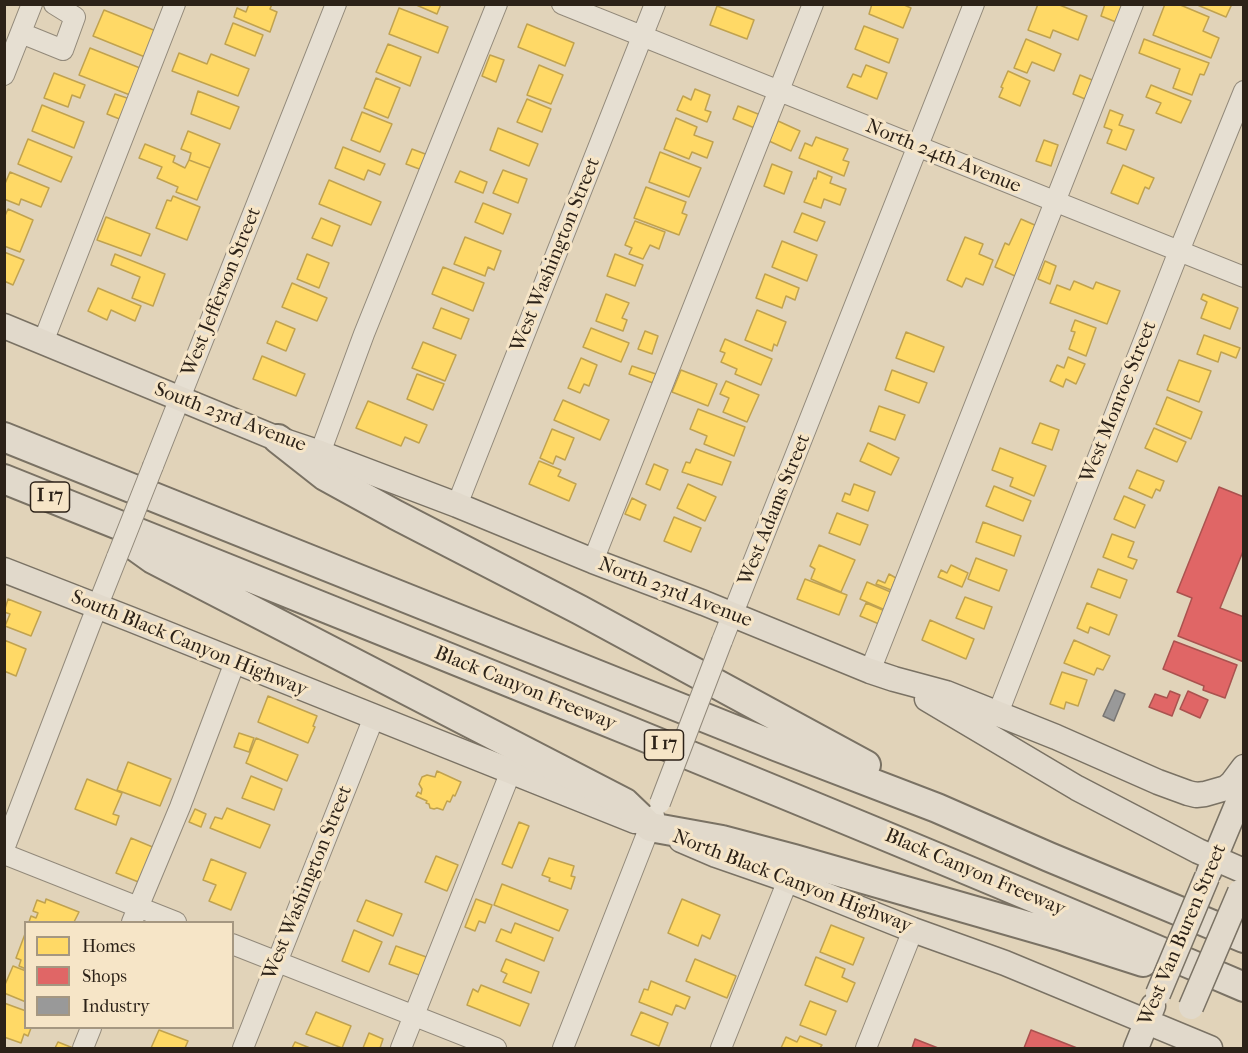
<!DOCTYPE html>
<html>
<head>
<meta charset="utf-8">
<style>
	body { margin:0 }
	#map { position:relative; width:1248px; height:1053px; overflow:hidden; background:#e1d3b9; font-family:"IM FELL French Canon",serif }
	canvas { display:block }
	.frame { position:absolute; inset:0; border:6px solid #2c2218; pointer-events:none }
	.legend { position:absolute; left:24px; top:921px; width:210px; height:108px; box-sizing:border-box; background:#f6e5c7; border:2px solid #a59781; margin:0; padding:8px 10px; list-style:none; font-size:18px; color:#2c2218 }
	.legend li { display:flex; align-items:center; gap:12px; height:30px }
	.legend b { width:30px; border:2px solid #a59781 }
</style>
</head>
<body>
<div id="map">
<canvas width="1248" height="1053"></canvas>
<div class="frame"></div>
<ul class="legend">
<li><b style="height:16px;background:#ffd966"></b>Homes</li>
<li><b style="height:16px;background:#e06666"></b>Shops</li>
<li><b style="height:16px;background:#999"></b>Industry</li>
</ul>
</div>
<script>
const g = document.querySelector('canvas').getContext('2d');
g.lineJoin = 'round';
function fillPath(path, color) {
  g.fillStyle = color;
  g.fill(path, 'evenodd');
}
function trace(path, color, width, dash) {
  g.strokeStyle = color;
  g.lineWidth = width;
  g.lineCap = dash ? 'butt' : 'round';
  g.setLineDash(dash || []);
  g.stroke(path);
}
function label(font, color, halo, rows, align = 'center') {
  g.font = font + ' "IM FELL French Canon",serif';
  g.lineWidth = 6;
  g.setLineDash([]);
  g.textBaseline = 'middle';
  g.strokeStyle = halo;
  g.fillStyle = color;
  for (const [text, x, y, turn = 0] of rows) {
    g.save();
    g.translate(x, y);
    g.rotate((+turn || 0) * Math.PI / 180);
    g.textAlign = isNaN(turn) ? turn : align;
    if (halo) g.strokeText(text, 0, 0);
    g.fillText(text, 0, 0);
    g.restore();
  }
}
const homes = new Path2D(`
	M 249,4 L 272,4 L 270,9 L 277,12 L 270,32 L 234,17 L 237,8 L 246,12 Z
	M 414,4 L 441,4 L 437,14 Z
	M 872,4 L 902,4 L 911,8 L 903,28 L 869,14 Z
	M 1038,4 L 1057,4 L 1087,16 L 1078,40 L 1053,30 L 1050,38 L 1028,30 Z
	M 1105,4 L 1128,4 L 1121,24 L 1101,16 Z
	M 1165,4 L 1178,4 L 1209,17 L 1203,31 L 1219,38 L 1211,58 L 1153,35 Z
	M 1195,4 L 1232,4 L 1226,17 Z
	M 717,6 L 754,20 L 747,39 L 710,25 Z
	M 399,8 L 448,27 L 438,53 L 389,34 Z
	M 104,10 L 156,31 L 145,57 L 93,36 Z
	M 233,23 L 263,35 L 255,56 L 225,44 Z
	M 527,24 L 574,43 L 565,66 L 518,47 Z
	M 864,26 L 898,39 L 889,63 L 855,49 Z
	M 1026,39 L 1061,54 L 1054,71 L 1032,62 L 1027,73 L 1014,68 Z
	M 1144,39 L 1209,63 L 1204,75 L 1200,74 L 1192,95 L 1173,88 L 1180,69 L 1139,53 Z
	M 388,44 L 421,57 L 410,86 L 376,72 Z
	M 90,48 L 140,68 L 130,95 L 79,75 Z
	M 179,53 L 207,64 L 211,54 L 249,69 L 238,96 L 172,71 Z
	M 490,55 L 504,60 L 496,82 L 482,76 Z
	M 539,65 L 563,75 L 551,104 L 527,95 Z
	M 866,65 L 887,73 L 877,99 L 847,87 L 853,74 L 861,77 Z
	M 1008,71 L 1030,81 L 1020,106 L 999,97 L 1003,88 L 1001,87 Z
	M 54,73 L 85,85 L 80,98 L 72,95 L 68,107 L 44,98 Z
	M 1080,75 L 1097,82 L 1090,101 L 1073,94 Z
	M 376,78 L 400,88 L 388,118 L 364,108 Z
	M 1151,85 L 1191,101 L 1181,123 L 1156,113 L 1161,103 L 1146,97 Z
	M 695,89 L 710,95 L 705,110 L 711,112 L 707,122 L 677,110 L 683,96 L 691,100 Z
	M 198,91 L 239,107 L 230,129 L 191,114 Z
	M 115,94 L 130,99 L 122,120 L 107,114 Z
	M 527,99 L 551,109 L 542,132 L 517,122 Z
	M 42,105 L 84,122 L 74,148 L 32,131 Z
	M 738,106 L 763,116 L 757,129 L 733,119 Z
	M 1110,110 L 1123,115 L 1119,125 L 1134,130 L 1126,150 L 1107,143 L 1112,130 L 1104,127 Z
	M 362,112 L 392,124 L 380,152 L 351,140 Z
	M 676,118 L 697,127 L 694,135 L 713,142 L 707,158 L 692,152 L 689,159 L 664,149 Z
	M 778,121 L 800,131 L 791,151 L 769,141 Z
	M 498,128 L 538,144 L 529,166 L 490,150 Z
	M 188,131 L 220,144 L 210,168 L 189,160 L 191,153 L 181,149 Z
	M 816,137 L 848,149 L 843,160 L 849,162 L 844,176 L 799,158 L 805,143 L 812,146 Z
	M 28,139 L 72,157 L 61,182 L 18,164 Z
	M 1044,140 L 1058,145 L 1051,166 L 1036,161 Z
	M 145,144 L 175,156 L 173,162 L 185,168 L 189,160 L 210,168 L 197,200 L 176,192 L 178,187 L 157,178 L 162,167 L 139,158 Z
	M 343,147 L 385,164 L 380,175 L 368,170 L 364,180 L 335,168 Z
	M 412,149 L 428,155 L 422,170 L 406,164 Z
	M 660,152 L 701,168 L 689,197 L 649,182 Z
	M 772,164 L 792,172 L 784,194 L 764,186 Z
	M 1123,165 L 1154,178 L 1149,189 L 1145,187 L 1138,204 L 1111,193 Z
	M 503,170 L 527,179 L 518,203 L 493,193 Z
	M 460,171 L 487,182 L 483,193 L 455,182 Z
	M 818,171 L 832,177 L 830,183 L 846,189 L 840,205 L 824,199 L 821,208 L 804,202 L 814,178 L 816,179 Z
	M 10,172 L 49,188 L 41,207 L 21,199 L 19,205 L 4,199 L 4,186 Z
	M 329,180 L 381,202 L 371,225 L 319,204 Z
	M 646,187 L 686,202 L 682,213 L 687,215 L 679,235 L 634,218 Z
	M 173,196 L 200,207 L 187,240 L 156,228 L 167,200 L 171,201 Z
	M 483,203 L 511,214 L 503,234 L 475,222 Z
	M 8,209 L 33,220 L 20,252 L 4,246 L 4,218 Z
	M 802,213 L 825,222 L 817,241 L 794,232 Z
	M 106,217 L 150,234 L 141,256 L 97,240 Z
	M 321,218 L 340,226 L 332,246 L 312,238 Z
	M 1021,219 L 1037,226 L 1015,276 L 995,267 L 1005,243 L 1009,245 Z
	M 635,221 L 665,232 L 659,249 L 650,245 L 643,259 L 629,254 L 632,248 L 625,245 Z
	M 465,237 L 501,251 L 494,270 L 488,267 L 485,276 L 454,264 Z
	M 965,237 L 983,244 L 979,254 L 993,260 L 983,285 L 966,278 L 962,287 L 947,280 Z
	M 782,241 L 817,255 L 807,281 L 772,267 Z
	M 4,252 L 24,260 L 13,285 L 4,281 Z
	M 115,254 L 165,274 L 153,306 L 132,298 L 140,277 L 111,265 Z
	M 307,254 L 329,263 L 319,288 L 297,279 Z
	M 615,254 L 643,265 L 635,286 L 607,276 Z
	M 1045,261 L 1056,266 L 1050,284 L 1038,279 Z
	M 443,267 L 484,283 L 473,311 L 432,294 Z
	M 765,274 L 799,288 L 795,300 L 786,296 L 782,308 L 756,298 Z
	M 1074,281 L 1093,289 L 1096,282 L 1120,291 L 1107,324 L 1050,303 L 1057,285 L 1070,290 Z
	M 292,283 L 327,298 L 317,321 L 282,307 Z
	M 98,288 L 141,306 L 135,321 L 111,310 L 107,320 L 88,311 Z
	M 606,294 L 629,303 L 622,318 L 627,320 L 623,331 L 596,321 Z
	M 1203,294 L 1238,308 L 1230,329 L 1201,318 L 1207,302 L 1201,299 Z
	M 441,308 L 469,319 L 461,339 L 433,328 Z
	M 757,310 L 786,322 L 777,346 L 774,344 L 772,351 L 745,340 Z
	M 1075,320 L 1096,328 L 1086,356 L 1069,349 L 1075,332 L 1071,331 Z
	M 276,321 L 295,329 L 286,351 L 267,343 Z
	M 591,328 L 629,343 L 621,362 L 583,347 Z
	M 645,331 L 658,336 L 652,354 L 638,349 Z
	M 906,332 L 944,347 L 934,372 L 896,358 Z
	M 1204,335 L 1240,348 L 1236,358 L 1221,352 L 1218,362 L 1197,354 Z
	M 725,339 L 772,359 L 761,385 L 735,374 L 737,369 L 721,362 L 725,353 L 720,351 Z
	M 423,342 L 456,355 L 445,381 L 412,368 Z
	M 262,356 L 305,374 L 296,396 L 253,379 Z
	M 1068,357 L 1085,364 L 1076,384 L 1066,379 L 1063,387 L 1050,381 L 1057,365 L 1064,368 Z
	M 581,358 L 597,365 L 589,386 L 584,384 L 580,393 L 568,388 Z
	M 1179,360 L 1211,371 L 1199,402 L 1167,390 Z
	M 632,366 L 656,374 L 653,383 L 629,374 Z
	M 681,370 L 717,384 L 708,406 L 672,392 Z
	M 892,370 L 927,383 L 919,403 L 885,390 Z
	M 417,374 L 444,384 L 433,410 L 407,399 Z
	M 726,381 L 759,395 L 747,422 L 723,412 L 729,398 L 720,394 Z
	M 1167,397 L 1202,412 L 1191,439 L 1156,424 Z
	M 563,400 L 609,420 L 600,440 L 554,420 Z
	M 368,401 L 427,425 L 419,443 L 405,437 L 401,446 L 356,428 Z
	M 879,406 L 905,415 L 895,440 L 870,431 Z
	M 698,409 L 745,427 L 734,456 L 704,444 L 707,436 L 690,429 Z
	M 1040,423 L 1059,430 L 1052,450 L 1032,443 Z
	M 1154,428 L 1186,442 L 1177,462 L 1145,448 Z
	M 552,429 L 574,438 L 565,460 L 556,456 L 553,464 L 540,458 Z
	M 868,443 L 899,458 L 891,475 L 860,461 Z
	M 1000,448 L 1046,466 L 1034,496 L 1010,486 L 1013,478 L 992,470 Z
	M 696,449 L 731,462 L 722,485 L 682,472 L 686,462 L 690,463 Z
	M 539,461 L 561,470 L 558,476 L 576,484 L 569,501 L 529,484 Z
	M 654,464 L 668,470 L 660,490 L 646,484 Z
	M 1137,470 L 1164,481 L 1160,491 L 1156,489 L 1152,498 L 1129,488 Z
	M 688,484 L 716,497 L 705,521 L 677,508 Z
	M 854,484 L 875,492 L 868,511 L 842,501 L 845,493 L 850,495 Z
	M 994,486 L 1031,501 L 1023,521 L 986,506 Z
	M 1124,496 L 1145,505 L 1135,528 L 1114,519 Z
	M 632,498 L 646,505 L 640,520 L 625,514 Z
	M 837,513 L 868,525 L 860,545 L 829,533 Z
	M 674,517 L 701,528 L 691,552 L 664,541 Z
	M 983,522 L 1021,536 L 1014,556 L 976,542 Z
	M 1112,534 L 1134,542 L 1128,557 L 1137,560 L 1133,569 L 1103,557 Z
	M 819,545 L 855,560 L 841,592 L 811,579 L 815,569 L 810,566 Z
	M 976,558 L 1007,570 L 999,591 L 968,579 Z
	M 951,565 L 968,573 L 962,587 L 938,577 L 941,570 L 947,573 Z
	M 1098,569 L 1127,580 L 1120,598 L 1091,587 Z
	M 889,574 L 896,578 L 891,590 L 876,584 L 878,580 L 885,583 Z
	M 805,579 L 847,595 L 839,615 L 797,599 Z
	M 867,582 L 893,593 L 885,610 L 860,599 Z
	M 965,597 L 992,607 L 984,629 L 956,618 Z
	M 8,599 L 41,612 L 31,636 L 5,626 L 10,614 L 4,612 Z
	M 866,603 L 885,611 L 879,624 L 860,616 Z
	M 1087,603 L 1117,615 L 1109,635 L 1090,627 L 1088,633 L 1077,628 Z
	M 930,620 L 974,639 L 966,659 L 922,640 Z
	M 4,640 L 26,649 L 16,676 L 4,671 Z
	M 1074,640 L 1110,656 L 1103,670 L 1097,668 L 1094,675 L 1064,663 Z
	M 1062,672 L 1087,680 L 1078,706 L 1066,702 L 1064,709 L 1050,704 Z
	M 268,696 L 317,716 L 313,726 L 315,727 L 308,743 L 258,722 Z
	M 239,733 L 254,738 L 249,752 L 234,747 Z
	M 256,738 L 298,755 L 287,781 L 246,763 Z
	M 128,762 L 171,779 L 160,806 L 117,790 Z
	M 437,771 L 461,782 L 455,796 L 453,795 L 450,802 L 447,801 L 443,810 L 437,808 L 434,809 L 430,808 L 429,804 L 426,803 L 427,801 L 416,796 L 418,792 L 421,794 L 422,789 L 419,784 L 422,777 L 427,775 L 435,777 Z
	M 251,776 L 282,789 L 274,810 L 242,798 Z
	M 87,779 L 122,793 L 113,814 L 119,816 L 116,825 L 75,809 Z
	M 227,808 L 270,825 L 260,848 L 210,828 L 215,817 L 222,819 Z
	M 195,809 L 206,814 L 201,827 L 189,822 Z
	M 519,822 L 529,826 L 512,868 L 502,864 Z
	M 131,838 L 155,848 L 141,883 L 116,873 Z
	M 436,856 L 458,865 L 447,891 L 425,882 Z
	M 549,858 L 574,866 L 571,876 L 575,877 L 571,889 L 549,881 L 550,878 L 542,875 Z
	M 211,859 L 246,873 L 231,910 L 209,901 L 216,885 L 203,880 Z
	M 502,884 L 568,910 L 559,931 L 494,905 Z
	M 46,899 L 79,912 L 74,922 L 29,922 L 31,916 L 36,918 L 38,913 L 33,911 L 37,900 L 45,903 Z
	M 476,899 L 492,905 L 485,923 L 479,921 L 475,931 L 465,927 Z
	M 682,899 L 720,915 L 710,939 L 702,935 L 698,946 L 668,933 Z
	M 366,900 L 402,914 L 393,936 L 357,921 Z
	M 515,923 L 553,938 L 544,961 L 496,941 L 501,929 L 511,933 Z
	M 831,925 L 864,938 L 853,965 L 820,952 Z
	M 354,930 L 382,942 L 369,972 L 342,961 Z
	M 25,934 L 26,935 L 26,969 L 19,966 L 21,960 L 16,958 Z
	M 396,946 L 429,958 L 422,976 L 389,964 Z
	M 816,957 L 845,969 L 842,977 L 855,983 L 847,1002 L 805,985 Z
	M 506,959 L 539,972 L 531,993 L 503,982 L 507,974 L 501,971 Z
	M 695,959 L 736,976 L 727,998 L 686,981 Z
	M 13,966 L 26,971 L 26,1002 L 4,993 L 4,987 Z
	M 651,981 L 690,997 L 685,1009 L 676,1005 L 672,1015 L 639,1002 L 644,989 L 648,990 Z
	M 481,985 L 529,1004 L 520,1026 L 467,1005 L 473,989 L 478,992 Z
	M 810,1001 L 836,1011 L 826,1035 L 800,1025 Z
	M 4,1003 L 26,1011 L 26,1028 L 31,1028 L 28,1036 L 24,1034 L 21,1043 L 4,1037 Z
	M 316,1012 L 351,1026 L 342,1048 L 306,1034 Z
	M 641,1012 L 668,1023 L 659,1046 L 631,1035 Z
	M 159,1030 L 188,1041 L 185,1048 L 151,1048 Z
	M 369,1033 L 383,1039 L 380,1048 L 363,1048 Z
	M 800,1036 L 822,1045 L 820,1048 L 781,1048 L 786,1037 L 797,1042 Z
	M 58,1042 L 73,1048 L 55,1048 Z
	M 295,1042 L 310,1048 L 292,1048 Z`);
fillPath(homes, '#ffd966');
trace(homes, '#c0a24f', 1.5);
const shops = new Path2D(`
	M 1219,487 L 1244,497 L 1244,549 L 1220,608 L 1244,617 L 1244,662 L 1178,636 L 1192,598 L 1177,592 Z
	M 1174,641 L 1237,665 L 1225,698 L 1203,690 L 1204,686 L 1163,669 Z
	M 1170,691 L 1180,695 L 1172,716 L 1149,707 L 1155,694 L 1167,698 Z
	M 1188,691 L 1208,700 L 1200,718 L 1180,709 Z
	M 1031,1030 L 1077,1048 L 1024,1048 Z
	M 915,1039 L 938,1048 L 912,1048 Z`);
fillPath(shops, '#e06666');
trace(shops, '#aa524f', 1.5);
const industry = new Path2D(`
	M 1115,690 L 1125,694 L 1114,721 L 1103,716 Z`);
fillPath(industry, '#999');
trace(industry, '#787572', 1.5);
const minor = new Path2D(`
	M 562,4 L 1244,277
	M 21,33 L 63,50 L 75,17 L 54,4
	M 4,75 L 32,4
	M 43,342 L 175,4
	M 320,453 L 364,334 L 497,4
	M 153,466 L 336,4
	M 457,505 L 655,4
	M 593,561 L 813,4
	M 722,641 L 974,4
	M 870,671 L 1133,4
	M 998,713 L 1179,251 L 1244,91
	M 4,849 L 90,625 L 117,557
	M 4,854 L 176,922
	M 132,922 L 180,807 L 235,662
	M 232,944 L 496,1048
	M 83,1048 L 91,1028
	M 243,1048 L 374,717
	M 401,1048 L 511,771
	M 563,1048 L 654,816
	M 721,1048 L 788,880
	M 866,1048 L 913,930`);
const major = new Path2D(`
	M 4,326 L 278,439 L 320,453 L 457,505 L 593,561 L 704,603 L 870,671 L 894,679 L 946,693 L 1056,737 L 1158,782 L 1188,793 L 1196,795 L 1205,794 L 1226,788 L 1232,783 L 1244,767
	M 4,570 L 130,619 L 635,821
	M 927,699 L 1077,788 L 1198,851 L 1244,871
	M 681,840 L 716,855 L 788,880 L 913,930 L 1005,963 L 1210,1048
	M 1209,872 L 1244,788
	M 1136,1048 L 1153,1006`);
const highway = new Path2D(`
	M 4,437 L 778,747 L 937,808 L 1049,857 L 1244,938
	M 278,439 L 325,476 L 396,515 L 580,610 L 866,765
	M 4,479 C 419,645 833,811 1244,987
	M 132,544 L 153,559 L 625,803 L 650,827 L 722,840 L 794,859 L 1059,935 L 1143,962`);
trace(minor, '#92897a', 22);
trace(major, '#7a7264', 27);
trace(highway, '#7a7264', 32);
trace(minor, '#e6dfd2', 20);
trace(major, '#e1d9cb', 24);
trace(highway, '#e1d9cb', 28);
const minorBridge = new Path2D(`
	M 117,557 L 153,466
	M 660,803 L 722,641`);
const majorBridge = new Path2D(`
	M 1158,994 L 1207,877
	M 1191,1007 L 1240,892`);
trace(minorBridge, '#92897a', 22, []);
trace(majorBridge, '#7a7264', 27, []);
trace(minorBridge, '#e6dfd2', 20);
trace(majorBridge, '#e1d9cb', 24);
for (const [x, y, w] of [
	[50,497,39],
	[664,745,39]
]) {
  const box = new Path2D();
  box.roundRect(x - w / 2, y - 15, w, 30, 4.5);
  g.fillStyle = '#f6e5c7';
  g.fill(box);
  trace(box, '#2c2218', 1.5);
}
label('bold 18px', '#2c2218', null, [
	["I 17",50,497],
	["I 17",664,745]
]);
label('20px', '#2c2218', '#f6e5c7', [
	["North 24th Avenue",943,157,22],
	["West Washington Street",556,255,-68],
	["West Jefferson Street",222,292,-68],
	["West Monroe Street",1119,402,-68],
	["South 23rd Avenue",230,418,21],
	["West Adams Street",775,510,-68],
	["North 23rd Avenue",675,593,21],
	["South Black Canyon Highway",189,644,22],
	["Black Canyon Freeway",525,689,22],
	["Black Canyon Freeway",975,873,23],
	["North Black Canyon Highway",792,882,21],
	["West Washington Street",308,883,-68],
	["West Van Buren Street",1183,935,-67]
]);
</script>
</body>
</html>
